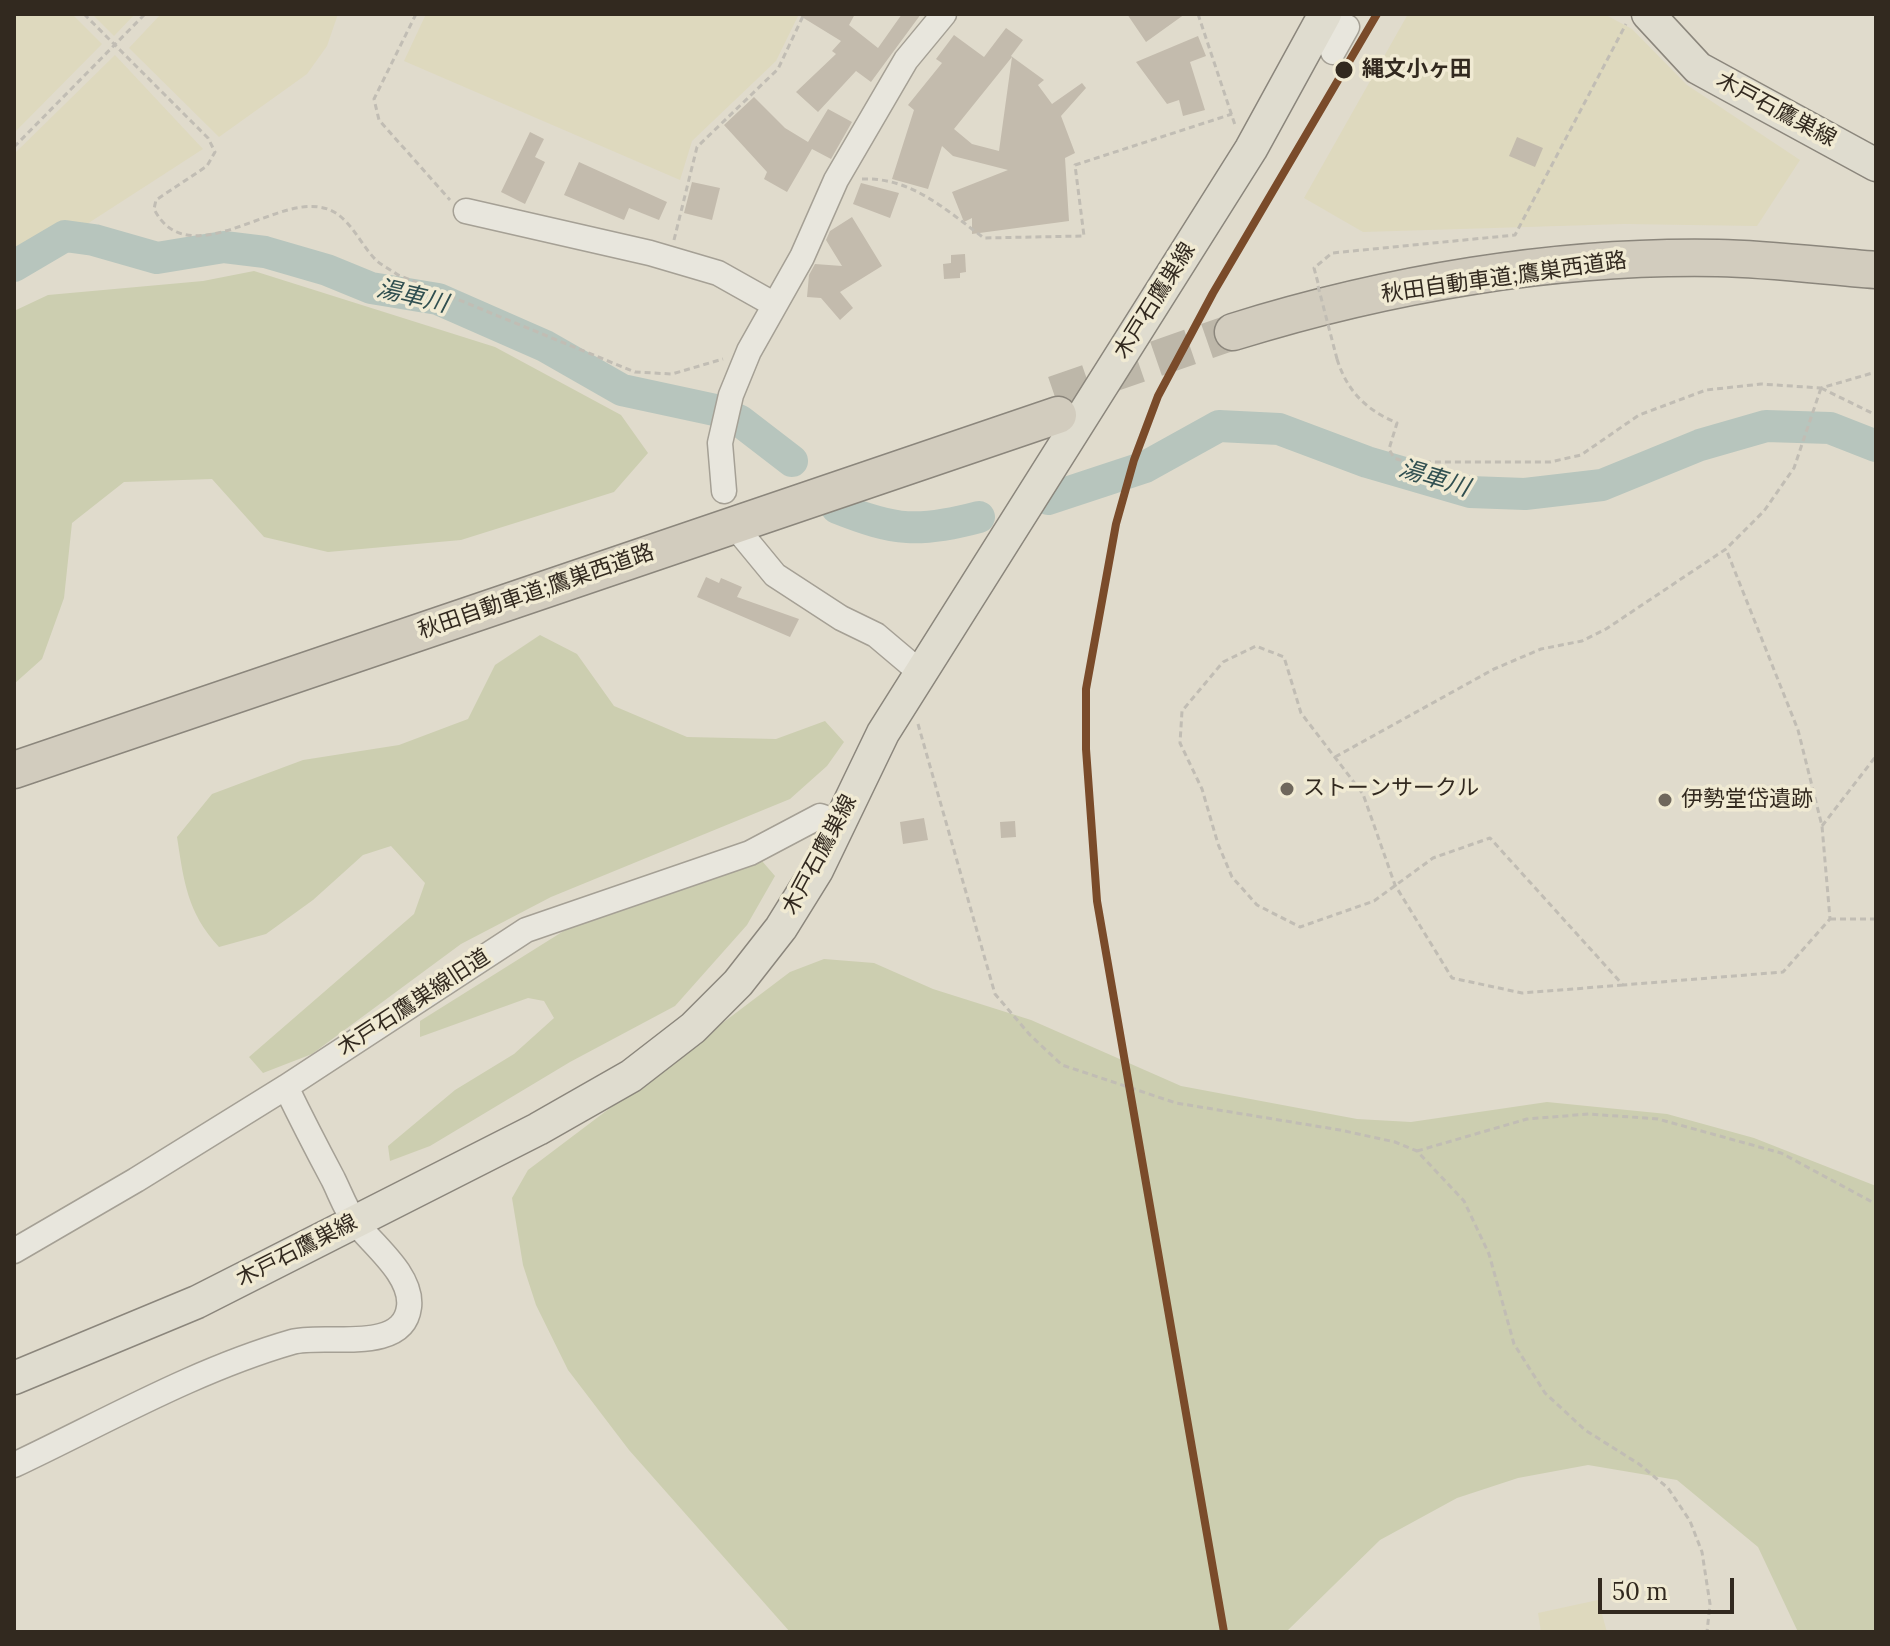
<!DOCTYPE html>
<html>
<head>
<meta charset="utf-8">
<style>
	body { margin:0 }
	#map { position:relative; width:1890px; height:1646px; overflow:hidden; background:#e0dbcc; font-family:Lora,serif }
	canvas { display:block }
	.frame { position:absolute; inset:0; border:16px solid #32291f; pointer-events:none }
	.scale { position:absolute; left:1598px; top:1578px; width:136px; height:36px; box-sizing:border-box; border:4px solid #32291f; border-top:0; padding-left:10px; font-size:24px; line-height:28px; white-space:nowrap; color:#32291f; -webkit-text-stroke:6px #f0ead3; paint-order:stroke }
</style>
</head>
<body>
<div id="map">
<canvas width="1890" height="1646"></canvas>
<div class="frame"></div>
<div class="scale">50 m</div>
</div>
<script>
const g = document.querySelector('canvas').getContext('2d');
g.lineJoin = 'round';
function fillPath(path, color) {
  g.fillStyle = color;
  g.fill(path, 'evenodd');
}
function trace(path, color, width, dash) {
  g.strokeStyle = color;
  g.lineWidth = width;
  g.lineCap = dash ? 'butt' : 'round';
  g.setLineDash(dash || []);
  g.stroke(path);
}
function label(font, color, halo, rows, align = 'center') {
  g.font = font + ' Lora,"Noto Sans JP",serif';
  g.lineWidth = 7;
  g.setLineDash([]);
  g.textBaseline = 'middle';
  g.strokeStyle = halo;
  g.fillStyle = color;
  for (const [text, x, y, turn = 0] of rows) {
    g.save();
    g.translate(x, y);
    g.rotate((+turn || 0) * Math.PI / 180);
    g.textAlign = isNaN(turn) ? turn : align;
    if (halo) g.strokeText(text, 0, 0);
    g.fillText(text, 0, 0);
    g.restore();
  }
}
fillPath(new Path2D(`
	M 14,14 L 72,14 L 102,44 L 14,133 Z
	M 92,14 L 135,14 L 114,36 Z
	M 161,14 L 338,14 L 327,46 L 307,74 L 219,137 L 129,48 Z
	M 426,14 L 799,14 L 776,61 L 692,141 L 680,180 L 404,61 Z
	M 1408,14 L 1604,14 L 1632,29 L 1687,85 L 1800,160 L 1757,226 L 1624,224 L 1363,232 L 1304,198 Z
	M 115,55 L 203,149 L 87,224 L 58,233 L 14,257 L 14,154 Z
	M 1598,1600 L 1607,1632 L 1541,1632 L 1538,1613 Z`), '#ded9be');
fillPath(new Path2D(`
	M 254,271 L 495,347 L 621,415 L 648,453 L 614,492 L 461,540 L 328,552 L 264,537 L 212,479 L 124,482 L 72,523 L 64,598 L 42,659 L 14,684 L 14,311 L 48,295 L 203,281 Z
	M 540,635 L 577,654 L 614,706 L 687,737 L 776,739 L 825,721 L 844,742 L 827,766 L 790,799 L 551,897 L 461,944 L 312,1054 L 263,1073 L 249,1057 L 414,914 L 425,883 L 391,846 L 363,855 L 313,900 L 266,934 L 219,947 C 187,912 184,882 177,837 L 212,794 L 303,760 L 399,745 L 468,719 L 495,665 Z
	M 762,861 L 775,876 L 747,925 L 675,1006 L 570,1062 L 430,1146 L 390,1161 L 388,1146 L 455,1090 L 514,1054 L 554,1018 L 544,1001 L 528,998 L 420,1037 L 420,1021 L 570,927 Z
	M 824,959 L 874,963 L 933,989 L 1031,1020 L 1181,1086 L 1357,1119 L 1411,1122 L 1547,1102 L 1667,1114 L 1754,1138 L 1876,1186 L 1876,1632 L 1798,1632 L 1758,1547 L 1677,1480 L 1588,1465 L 1518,1478 L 1457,1498 L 1380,1540 L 1286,1632 L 790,1632 L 629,1450 L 568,1370 L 536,1305 L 523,1265 L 512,1198 L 528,1170 L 790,972 Z`), '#ccceb0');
trace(new Path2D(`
	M 14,266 L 65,236 L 94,240 L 157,258 L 224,247 L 265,252 L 327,270 L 371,288 L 438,299 L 545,346 L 622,390 L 715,410 L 740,421 L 792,461
	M 1048,499 L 1145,467 L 1219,426 L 1279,429 L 1367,462 L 1470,492 L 1525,494 L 1602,485 L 1700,445 L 1766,426 L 1830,428 L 1876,446
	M 837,508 C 895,531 919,533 979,517`), '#b7c5bd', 32);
fillPath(new Path2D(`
	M 797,14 L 855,14 L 849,25 L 878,48 L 902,14 L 921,14 L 871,82 L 856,71 L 818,112 L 796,92 L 836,54 L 832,51 L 841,41 Z
	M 1127,14 L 1185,14 L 1146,42 Z
	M 1006,28 L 1023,40 L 1011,56 L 1044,80 L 1038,85 L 1052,104 L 1082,83 L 1086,88 L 1061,116 L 1075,153 L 1065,158 L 1069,221 L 972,234 L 972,218 L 964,222 L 952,192 L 1008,170 L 953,156 L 942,146 L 928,189 L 892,179 L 914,110 L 908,105 L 942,63 L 936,59 L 954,35 L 984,57 ZM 1012,57 L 999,151 L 972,144 L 954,129 Z
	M 1198,36 L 1206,56 L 1190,62 L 1205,110 L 1183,116 L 1179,100 L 1167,104 L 1136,62 Z
	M 754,97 L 785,128 L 808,142 L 828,109 L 852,122 L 831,159 L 812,149 L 787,192 L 764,179 L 767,172 L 724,125 Z
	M 530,132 L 544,139 L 535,157 L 545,162 L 525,204 L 501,192 Z
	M 1517,137 L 1543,148 L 1535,167 L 1509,156 Z
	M 579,162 L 667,202 L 659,220 L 629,208 L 624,220 L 564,195 Z
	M 692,182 L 720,188 L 712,220 L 684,213 Z
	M 861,183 L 899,193 L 890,218 L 853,204 Z
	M 852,217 L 882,266 L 840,292 L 853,308 L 840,320 L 821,298 L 807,297 L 809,275 L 815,264 L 842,266 L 826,240 L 830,231 Z
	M 965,254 L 966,272 L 960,273 L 960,278 L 944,279 L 943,264 L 951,263 L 951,255 Z
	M 706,577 L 719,583 L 721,578 L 742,587 L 737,597 L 799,619 L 790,637 L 697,597 Z
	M 924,818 L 928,840 L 903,844 L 900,822 Z
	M 1015,821 L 1016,837 L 1001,838 L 1000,822 Z`), '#c3bbad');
trace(new Path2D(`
	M 1054,394 L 1233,332`), '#bdb7a9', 36, [36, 18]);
const minor = new Path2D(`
	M 1333,52 L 1347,27 L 1336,21
	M 466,211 L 650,253 L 718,273 L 775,305
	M 724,491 L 720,443 L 731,395 L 749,351 L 802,257 L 836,180 L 906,60 L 944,14
	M 742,535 L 775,575 L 841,618 L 876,635 L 921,673
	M 14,1251 L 136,1180 L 286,1087 L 526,930 L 750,853 L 820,816 L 840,823
	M 14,1465 C 105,1422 195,1370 292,1342 C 323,1333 403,1355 409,1307 C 413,1275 372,1244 355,1222 C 346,1210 340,1193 333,1179 C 317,1149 301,1118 286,1087`);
const major = new Path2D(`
	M 1648,14 L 1698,68 L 1876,165
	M 14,1378 L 197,1302 L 538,1129 L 631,1076 L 693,1028 L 738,983 L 781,928 L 817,870 L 883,733 L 1251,149 L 1325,14`);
const highway = new Path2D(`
	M 1233,332 C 1387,284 1556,255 1718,258 C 1771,259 1823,266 1876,270
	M 14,770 L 1058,415`);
trace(minor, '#a5a095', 27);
trace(major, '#8b867c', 35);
trace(highway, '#8b867c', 39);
trace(new Path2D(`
	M 84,14 L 208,138 L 215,152 L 207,166 L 156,200 L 154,209 C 187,274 271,199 319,207 C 349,211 358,243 377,261 C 383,266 391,270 398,275 L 635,372 L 672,374 L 723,359
	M 416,14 L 374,99 L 379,120 L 450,200
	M 1198,14 L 1235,125
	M 14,147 L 145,14
	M 862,179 C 912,177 947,211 984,238 L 1084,236 L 1075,165 L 1232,114
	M 674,240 L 697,147 L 778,69 L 804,14
	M 1318,283 L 1314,268 L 1332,253 L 1515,235 L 1626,24
	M 1337,359 C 1347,391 1366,410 1397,423 L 1389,449 L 1394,458 L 1406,462 L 1550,462 L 1581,455 L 1639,415 L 1706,390 L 1761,384 L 1821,388 L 1876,372
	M 1821,388 L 1876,415
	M 918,724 L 995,994 L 1030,1035 L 1062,1065 L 1176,1103 L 1340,1130 L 1395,1142 L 1417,1151 L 1464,1201 L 1489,1254 L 1514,1344 L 1545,1393 L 1585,1430 L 1639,1464 L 1668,1488 L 1690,1521 L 1702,1552 L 1710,1604 L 1707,1632
	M 1335,757 L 1494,669 L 1541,649 L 1582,641 L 1606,629 L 1726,549 L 1764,511 L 1794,468 L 1821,388
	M 1822,826 L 1876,756
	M 1830,919 L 1876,919
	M 1623,985 L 1522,993 L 1452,978 L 1395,885 L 1363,794 L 1301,713 L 1284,657 L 1256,646 L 1223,662 L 1182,711 L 1180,743 L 1202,789 L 1218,844 L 1232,877 L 1257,905 L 1300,927 L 1374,901 L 1433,858 L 1490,838 L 1623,985 L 1783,972 L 1830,919 L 1822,826 L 1798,730 L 1726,549
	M 1417,1151 L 1527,1119 L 1589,1114 L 1658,1119 L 1781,1153 L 1876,1204`), '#c1bdb4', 3, [6, 4]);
trace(minor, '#e8e6dd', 24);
trace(major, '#dfdccf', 32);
trace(highway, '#d2ccbe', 36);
trace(new Path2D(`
	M 1318,286 L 1337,359`), '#c1bdb4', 3, [6, 4]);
trace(new Path2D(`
	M 1224,1632 L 1097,901 L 1086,749 L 1086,689 L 1116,524 L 1134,460 L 1158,396 L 1213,293 L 1377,14`), '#7a4b2a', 8);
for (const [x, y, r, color] of [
	[1344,70,10,"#32291f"],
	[1287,789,8,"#6f675c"],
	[1665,800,8,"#6f675c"]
]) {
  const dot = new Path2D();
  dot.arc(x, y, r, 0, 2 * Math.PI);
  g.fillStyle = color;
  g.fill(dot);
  trace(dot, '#f0ead3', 3);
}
label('bold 22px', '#32291f', '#f0ead3', [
	["縄文小ヶ田",1362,70]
], 'left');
label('22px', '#32291f', '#f0ead3', [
	["木戸石鷹巣線",1776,110,28],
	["秋田自動車道;鷹巣西道路",1504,278,-8],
	["木戸石鷹巣線",1155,301,-58],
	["秋田自動車道;鷹巣西道路",536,592,-19],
	["木戸石鷹巣線",820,855,-62],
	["木戸石鷹巣線旧道",414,1003,-33],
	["木戸石鷹巣線",297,1251,-27]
]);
label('22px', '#32291f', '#f0ead3', [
	["ストーンサークル",1303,789],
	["伊勢堂岱遺跡",1681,800]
], 'left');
label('italic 24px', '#304f50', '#f0ead3', [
	["湯車川",412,297,13],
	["湯車川",1434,479,17]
]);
</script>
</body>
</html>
